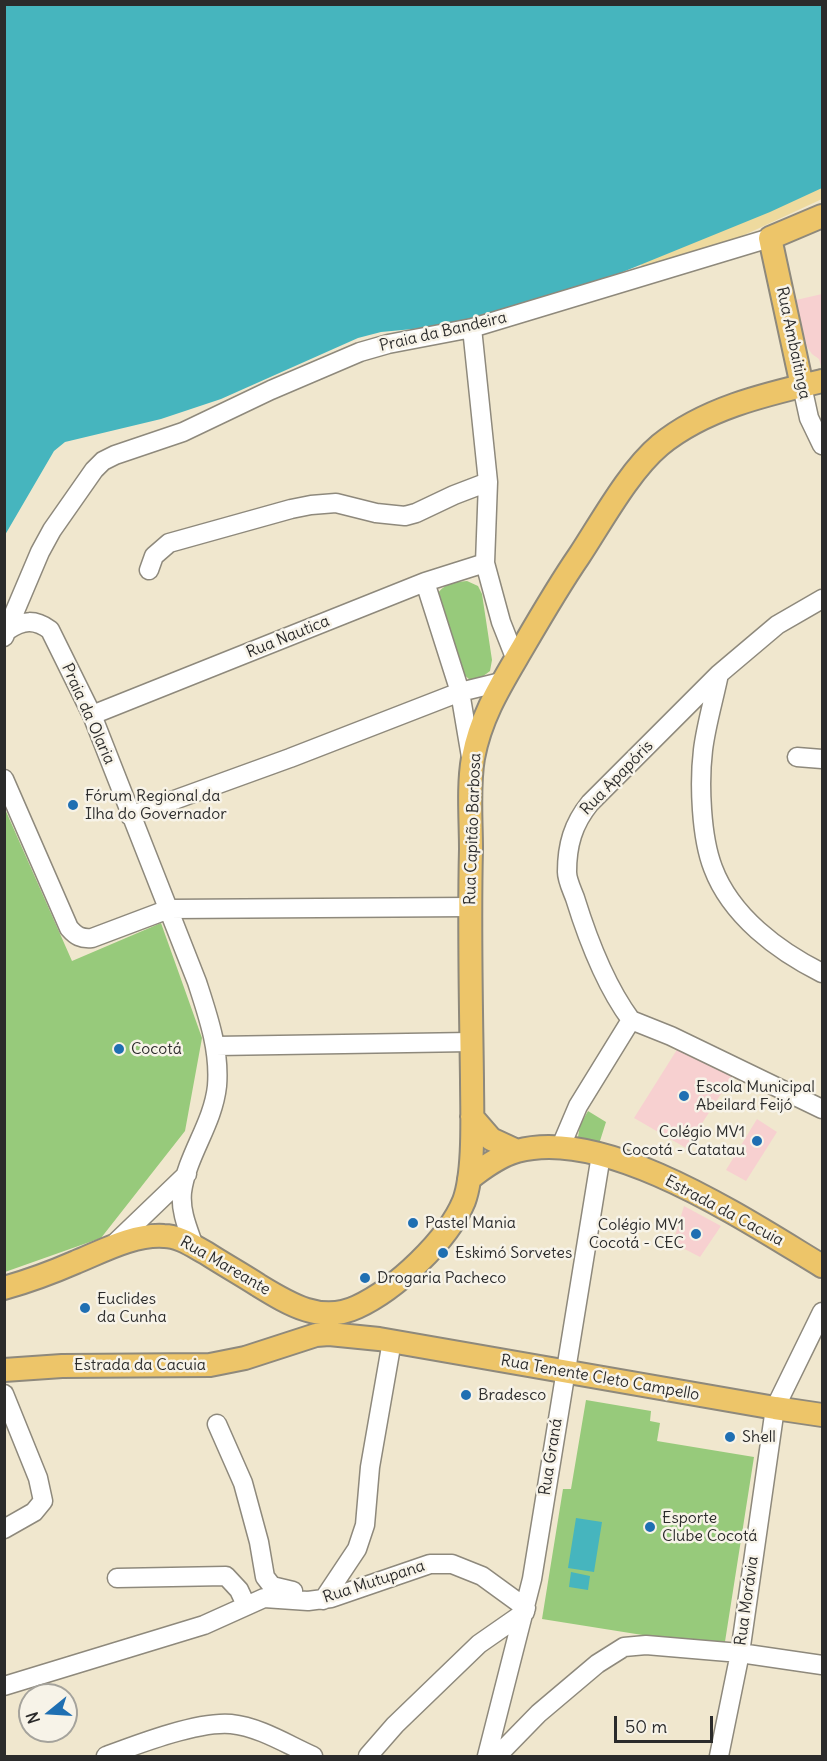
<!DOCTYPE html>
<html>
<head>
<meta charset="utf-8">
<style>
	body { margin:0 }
	#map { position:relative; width:827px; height:1761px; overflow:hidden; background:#f0e7ce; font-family:Delius,sans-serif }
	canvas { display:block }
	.frame { position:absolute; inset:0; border:6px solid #2b2b2b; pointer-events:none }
	.north { position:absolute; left:18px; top:1683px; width:60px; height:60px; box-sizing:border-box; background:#f7f3e8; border:2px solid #a5a39c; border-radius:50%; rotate:252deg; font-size:16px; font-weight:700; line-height:24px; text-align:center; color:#2b2b2b }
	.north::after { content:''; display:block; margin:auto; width:21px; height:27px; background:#1f6fb2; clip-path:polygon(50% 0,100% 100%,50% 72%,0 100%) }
	.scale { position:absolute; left:614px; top:1716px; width:99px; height:27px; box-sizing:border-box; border:3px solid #2b2b2b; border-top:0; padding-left:8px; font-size:18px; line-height:21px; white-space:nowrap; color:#2b2b2b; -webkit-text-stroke:4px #f7f3e8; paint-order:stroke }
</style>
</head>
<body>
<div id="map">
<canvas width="827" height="1761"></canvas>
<div class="frame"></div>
<div class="north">N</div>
<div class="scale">50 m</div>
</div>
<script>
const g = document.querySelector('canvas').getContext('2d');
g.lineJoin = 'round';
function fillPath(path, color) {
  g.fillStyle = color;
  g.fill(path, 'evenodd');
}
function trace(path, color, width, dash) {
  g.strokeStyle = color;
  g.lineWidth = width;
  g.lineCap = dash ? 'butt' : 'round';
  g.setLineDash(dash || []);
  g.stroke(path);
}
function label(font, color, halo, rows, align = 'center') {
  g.font = font + ' Delius,sans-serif';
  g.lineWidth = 5;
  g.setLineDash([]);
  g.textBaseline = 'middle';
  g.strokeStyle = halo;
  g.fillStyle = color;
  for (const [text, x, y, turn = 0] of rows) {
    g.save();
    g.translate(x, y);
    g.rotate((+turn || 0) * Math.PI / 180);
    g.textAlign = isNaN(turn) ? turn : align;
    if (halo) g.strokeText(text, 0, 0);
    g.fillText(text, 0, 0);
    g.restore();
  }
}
fillPath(new Path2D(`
	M 822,294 L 822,366 L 821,366 L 819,359 L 812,354 L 807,347 L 796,300 Z
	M 678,1048 L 734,1074 L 686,1148 L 634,1118 Z
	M 757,1119 L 777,1132 L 746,1181 L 726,1170 Z
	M 684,1206 L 721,1226 L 700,1257 L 673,1243 Z`), '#f7d0d0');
fillPath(new Path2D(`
	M 467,581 L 478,586 L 482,594 L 492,660 L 490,671 L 478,680 L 469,679 L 463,674 L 436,596 C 443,584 453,582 467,581 Z
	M 5,809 L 72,961 L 161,923 L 202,1038 L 185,1131 L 101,1238 L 5,1272 Z
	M 588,1111 L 606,1122 L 599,1144 L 578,1137 L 580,1125 Z
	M 586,1400 L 651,1411 L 650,1421 L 660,1423 L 657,1441 L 754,1457 L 724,1648 L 542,1619 L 563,1489 L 571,1489 Z`), '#97ca7b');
fillPath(new Path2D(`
	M 822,183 L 822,199 L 740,237 L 642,268 L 640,260 Z`), '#eeda9e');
fillPath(new Path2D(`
	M 5,5 L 822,5 L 822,188 L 770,212 L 608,278 L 486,316 L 434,327 L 381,332 L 358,338 L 221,399 L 161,419 L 65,442 L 54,451 L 5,535 Z
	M 576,1518 L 602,1522 L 594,1572 L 568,1568 Z
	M 571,1572 L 590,1576 L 588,1590 L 569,1587 Z`), '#46b5be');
const minor = new Path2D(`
	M 472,328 L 488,482 L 485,563 L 501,622 L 516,660
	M 802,386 L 809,418 L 822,445
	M 149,570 L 154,556 L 169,543 L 291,509 L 311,505 L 336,503 L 376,513 L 405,516 L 416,513 L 454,495 L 488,482
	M 425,582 L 460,692 L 471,757
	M 8,630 C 23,620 35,619 50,630 L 92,715 L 197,982 C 208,1016 220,1050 217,1086 C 213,1124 187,1155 182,1192 C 180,1211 188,1229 194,1246
	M 4,637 L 40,552 L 52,530 L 94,470 L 103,461 L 115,455 L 183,432 L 271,390 L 360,352 L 388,344 L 472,328 L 770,238
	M 719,674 C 714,699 706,725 703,750 C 699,783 701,837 713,868 C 731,916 778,951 822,973
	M 92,715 L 425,582 L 485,563
	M 797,757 L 822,759
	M 4,779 L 69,928 C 76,936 81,939 92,938 L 169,909 L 470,907
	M 130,816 L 290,758 L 460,692 L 501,682
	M 631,1020 C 605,985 588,940 575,898 C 572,890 567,880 567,872 C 567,845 573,824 590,803 L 719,674 L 777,625 L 822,599
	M 631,1020 L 671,1036 L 822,1109
	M 216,1046 L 471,1042
	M 561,1146 L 578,1106 L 631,1020
	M 113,1245 L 187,1174
	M 4,1394 L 38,1478 L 43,1501 L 34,1512 L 4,1529
	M 217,1424 L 243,1483 L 259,1542 L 265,1577 L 272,1586 L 293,1591
	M 117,1578 L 226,1576 L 239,1590 L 246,1605
	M 323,1600 L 357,1549 L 365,1525 L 370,1467 L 392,1341
	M 4,1686 L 204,1625 L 264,1598 L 308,1601 L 331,1598 L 430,1564 L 452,1564 L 482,1576 L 526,1608
	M 106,1756 C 138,1744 198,1721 231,1724 C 260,1727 288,1745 313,1756
	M 368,1756 L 395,1725 L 479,1644 L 525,1612
	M 487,1756 L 532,1579 L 601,1155
	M 497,1756 L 539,1713 L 597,1664 L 624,1647 L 646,1645 L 740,1653 L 822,1665
	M 719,1756 L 740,1653 L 775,1408 L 822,1312`);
const major = new Path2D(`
	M 802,386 L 770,238 L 822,216
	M 472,1117 L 491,1139 L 517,1151
	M 469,1179 C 483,1168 499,1156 517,1151 C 606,1126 747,1221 822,1266
	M 4,1288 C 29,1281 53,1272 76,1262 C 103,1251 134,1234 164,1236 C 179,1236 193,1246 206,1253 C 223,1264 241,1274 258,1285 C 289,1304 321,1324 357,1307 C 396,1289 448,1240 464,1201 C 475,1171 472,1112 472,1079 C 471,1002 469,926 471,849 C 471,821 468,786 473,758 C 481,715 502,683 523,647 C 541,616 559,585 579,556 C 602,521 629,471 660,445 C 705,408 767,394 822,381
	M 4,1370 L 62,1366 L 210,1365 L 245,1358 L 316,1335 L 329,1334 L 379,1339 L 775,1408 L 822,1415`);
trace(minor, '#8e897c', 21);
trace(major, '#8e897c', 26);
trace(minor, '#fff', 18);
trace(major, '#edc569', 22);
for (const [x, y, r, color] of [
	[73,805,6,"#1f6fb2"],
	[119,1049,6,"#1f6fb2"],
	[684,1096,6,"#1f6fb2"],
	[757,1141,6,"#1f6fb2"],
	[413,1223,6,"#1f6fb2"],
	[696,1234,6,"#1f6fb2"],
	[443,1253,6,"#1f6fb2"],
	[365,1278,6,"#1f6fb2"],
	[85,1308,6,"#1f6fb2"],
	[466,1395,6,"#1f6fb2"],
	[730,1437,6,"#1f6fb2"],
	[650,1527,6,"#1f6fb2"]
]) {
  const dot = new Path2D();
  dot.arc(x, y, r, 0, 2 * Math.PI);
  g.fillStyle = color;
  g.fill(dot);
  trace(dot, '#f7f3e8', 2);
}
label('16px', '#2b2b2b', '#f7f3e8', [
	["Praia da Bandeira",443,332,-13],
	["Rua Ambaitinga",793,343,78],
	["Rua Nautica",288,637,-22],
	["Praia da Olaria",88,714,66],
	["Rua Apapóris",617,778,-46],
	["Rua Capitão Barbosa",473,829,-88],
	["Estrada da Cacuia",724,1211,28],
	["Rua Mareante",225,1266,30],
	["Estrada da Cacuia",140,1365],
	["Rua Tenente Cleto Campello",600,1378,10],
	["Rua Graná",551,1457,-81],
	["Rua Mutupana",374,1582,-18],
	["Rua Morávia",747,1601,-82]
]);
label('16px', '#2b2b2b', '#f7f3e8', [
	["Fórum Regional da",85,796],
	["Ilha do Governador",85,814],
	["Cocotá",131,1049],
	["Escola Municipal",696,1087],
	["Abeilard Feijó",696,1105],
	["Colégio MV1",745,1132,"right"],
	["Cocotá - Catatau",745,1150,"right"],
	["Pastel Mania",425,1223],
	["Colégio MV1",684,1225,"right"],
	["Cocotá - CEC",684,1243,"right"],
	["Eskimó Sorvetes",455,1253],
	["Drogaria Pacheco",377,1278],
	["Euclides",97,1299],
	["da Cunha",97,1317],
	["Bradesco",478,1395],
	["Shell",742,1437],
	["Esporte",662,1518],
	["Clube Cocotá",662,1536]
], 'left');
</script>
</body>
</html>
